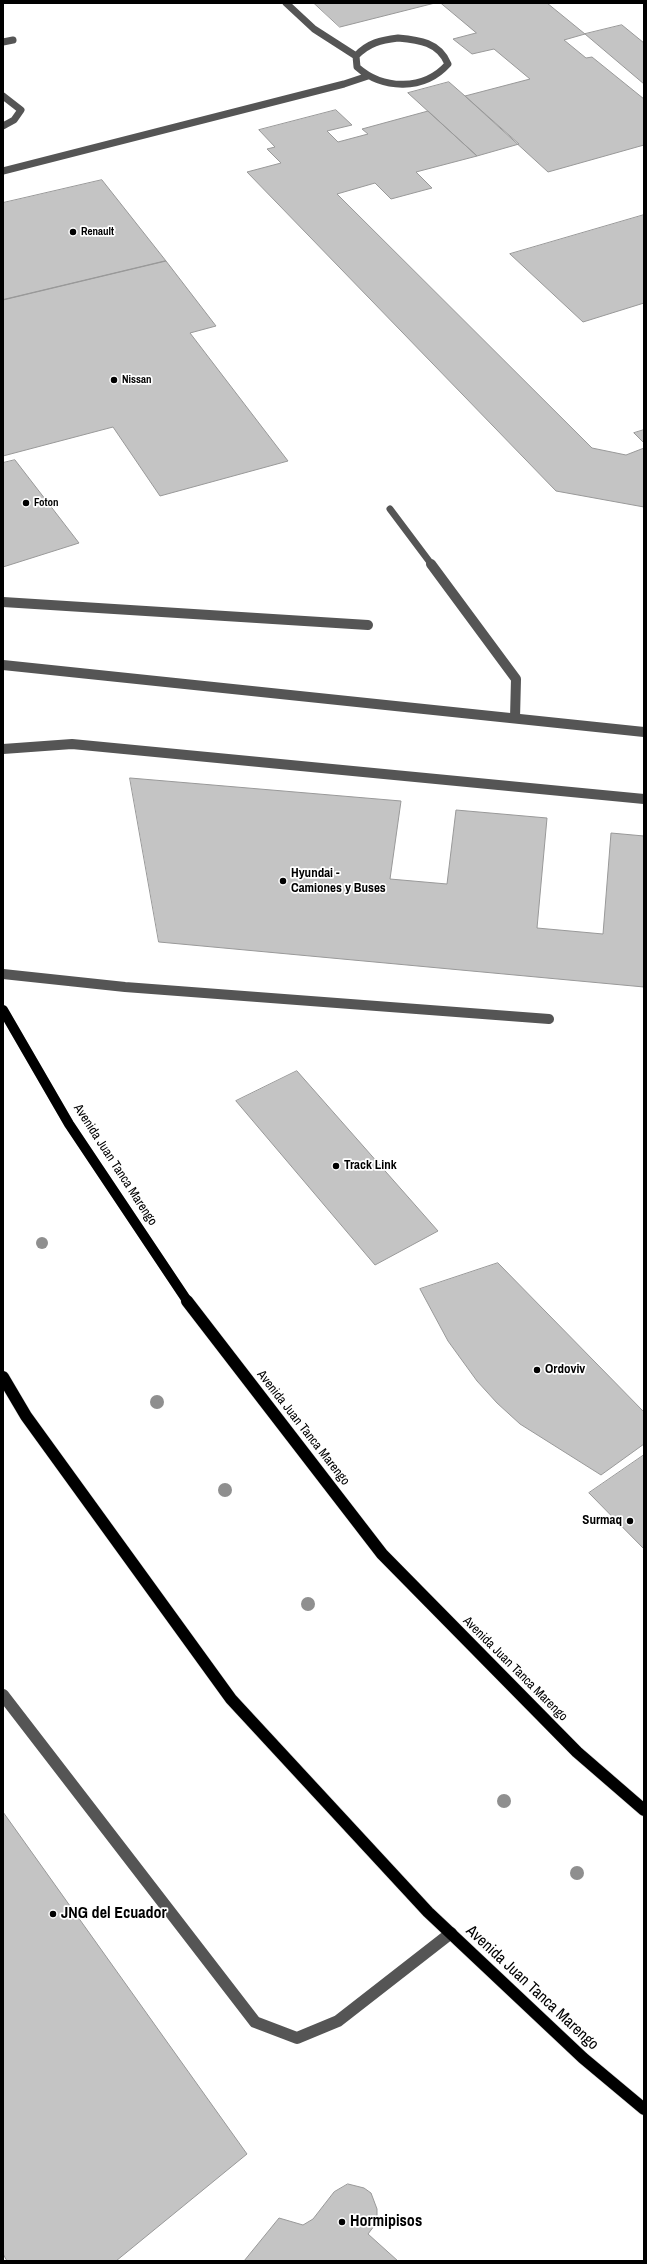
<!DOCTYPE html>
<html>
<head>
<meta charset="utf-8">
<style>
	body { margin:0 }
	#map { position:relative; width:647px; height:2264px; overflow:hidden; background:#fff; font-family:"Archivo Narrow",sans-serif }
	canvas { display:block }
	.frame { position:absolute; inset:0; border:4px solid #000; pointer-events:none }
</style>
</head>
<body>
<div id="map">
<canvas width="647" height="2264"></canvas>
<div class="frame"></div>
</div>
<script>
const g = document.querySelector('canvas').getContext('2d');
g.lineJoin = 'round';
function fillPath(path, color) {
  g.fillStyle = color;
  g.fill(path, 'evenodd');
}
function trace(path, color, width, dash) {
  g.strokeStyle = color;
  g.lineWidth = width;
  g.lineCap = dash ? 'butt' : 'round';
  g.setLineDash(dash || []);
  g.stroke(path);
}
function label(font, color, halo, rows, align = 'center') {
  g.font = font + ' "Archivo Narrow",sans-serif';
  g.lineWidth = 3.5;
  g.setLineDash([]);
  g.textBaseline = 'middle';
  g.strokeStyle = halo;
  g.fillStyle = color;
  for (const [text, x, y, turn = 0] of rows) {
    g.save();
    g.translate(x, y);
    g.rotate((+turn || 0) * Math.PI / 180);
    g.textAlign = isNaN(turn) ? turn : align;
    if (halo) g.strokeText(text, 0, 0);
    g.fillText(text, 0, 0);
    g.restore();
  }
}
const building = new Path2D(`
	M 314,3 L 435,3 L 340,27 Z
	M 441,3 L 547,3 L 585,34 L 564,40 L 586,58 L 592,57 L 644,99 L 644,145 L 548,172 L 465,96 L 530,79 L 494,49 L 472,54 L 453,39 L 476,33 Z
	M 622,25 L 644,43 L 644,84 L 585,34 Z
	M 449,82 L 465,96 L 519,144 L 477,156 L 408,93 Z
	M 336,110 L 352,125 L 327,131 L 338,142 L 368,134 L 362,129 L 428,111 L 477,156 L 416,172 L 432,188 L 391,199 L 375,183 L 337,194 L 592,448 L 626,455 L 644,448 L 644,507 L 556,491 L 247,172 L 281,163 L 267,149 L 275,147 L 259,130 Z
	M 102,180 L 166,261 L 3,300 L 3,203 Z
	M 644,215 L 644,303 L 583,322 L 510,254 Z
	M 166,261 L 216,326 L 190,333 L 288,461 L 160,496 L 113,427 L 3,456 L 3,300 Z
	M 644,430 L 644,443 L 634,433 Z
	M 15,460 L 79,543 L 3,567 L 3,463 Z
	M 130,778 L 401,801 L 390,879 L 447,884 L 456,810 L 547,818 L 537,928 L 603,934 L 611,833 L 644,836 L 644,987 L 159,942 Z
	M 297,1071 L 438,1231 L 375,1265 L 236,1101 Z
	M 498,1263 L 644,1412 L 644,1444 L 601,1475 L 520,1424 L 497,1403 L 477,1381 L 448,1341 L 420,1289 Z
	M 644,1455 L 644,1549 L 589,1493 Z
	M 3,1812 L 247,2154 L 116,2261 L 7,2261 L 3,2254 Z
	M 348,2184 L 364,2188 L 371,2193 L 377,2209 L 377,2218 L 374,2226 L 368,2234 L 398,2261 L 244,2261 L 279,2218 L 303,2225 L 313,2219 L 334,2192 Z`);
fillPath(building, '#c4c4c4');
trace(building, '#999', 1);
const majorFar1 = new Path2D(`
	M 3,1010 L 69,1124 L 188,1302`);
const major = new Path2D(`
	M 187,1301 L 382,1554 L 577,1752 L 644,1810
	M 3,1377 L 26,1416 L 231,1699 L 428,1912 L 583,2058 L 644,2109`);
trace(majorFar1, '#dbdbdb', 10);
trace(major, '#dbdbdb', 13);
trace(new Path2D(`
	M 286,3 L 314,29 L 356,56
	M 398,38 C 419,40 439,42 448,64 C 424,91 383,90 357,67 L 356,56 C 368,43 381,40 398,38 Z
	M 3,42 L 13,40
	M 3,96 L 21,110 L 14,120 L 3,126
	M 3,171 L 344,84 L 368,76
	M 390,509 L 432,565`), '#555', 7);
trace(new Path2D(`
	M 431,564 L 516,679 L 515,718
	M 3,602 L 368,625
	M 3,665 L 644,732
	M 3,749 L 72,744 L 644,799
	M 3,974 L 125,987 L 549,1019`), '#555', 10);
trace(new Path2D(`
	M 3,1695 L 255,2022 L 297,2038 L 338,2021 L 451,1933`), '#555', 12);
trace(majorFar1, '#000', 10);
trace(major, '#000', 12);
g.fillStyle = '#8f8f8f';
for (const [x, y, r] of [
	[42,1243,6],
	[157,1402,7],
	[225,1490,7],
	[308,1604,7],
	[504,1801,7],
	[577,1873,7]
]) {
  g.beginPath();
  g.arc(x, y, r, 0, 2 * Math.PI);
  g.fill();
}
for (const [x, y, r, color] of [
	[73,232,4,"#000"],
	[114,380,4,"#000"],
	[26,503,4,"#000"],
	[283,881,4,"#000"],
	[336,1166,4,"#000"],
	[537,1370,4,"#000"],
	[630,1521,4,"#000"],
	[53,1914,4,"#000"],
	[342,2222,4,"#000"]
]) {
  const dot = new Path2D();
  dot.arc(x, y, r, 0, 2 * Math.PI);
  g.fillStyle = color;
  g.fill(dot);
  trace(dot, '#fff', 1.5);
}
label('bold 11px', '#000', '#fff', [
	["Renault",81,232],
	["Nissan",122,380],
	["Foton",34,503]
], 'left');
label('bold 13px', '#000', '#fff', [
	["Hyundai -",291,874],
	["Camiones y Buses",291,889],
	["Track Link",344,1166],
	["Ordoviv",545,1370],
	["Surmaq",622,1521,"right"]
], 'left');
label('13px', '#000', '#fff', [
	["Avenida Juan Tanca Marengo",115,1165,57],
	["Avenida Juan Tanca Marengo",303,1428,52],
	["Avenida Juan Tanca Marengo",515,1669,45]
]);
label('bold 16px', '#000', '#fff', [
	["JNG del Ecuador",61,1914],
	["Hormipisos",350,2222]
], 'left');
label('16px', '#000', '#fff', [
	["Avenida Juan Tanca Marengo",532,1988,43]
]);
</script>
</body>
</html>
